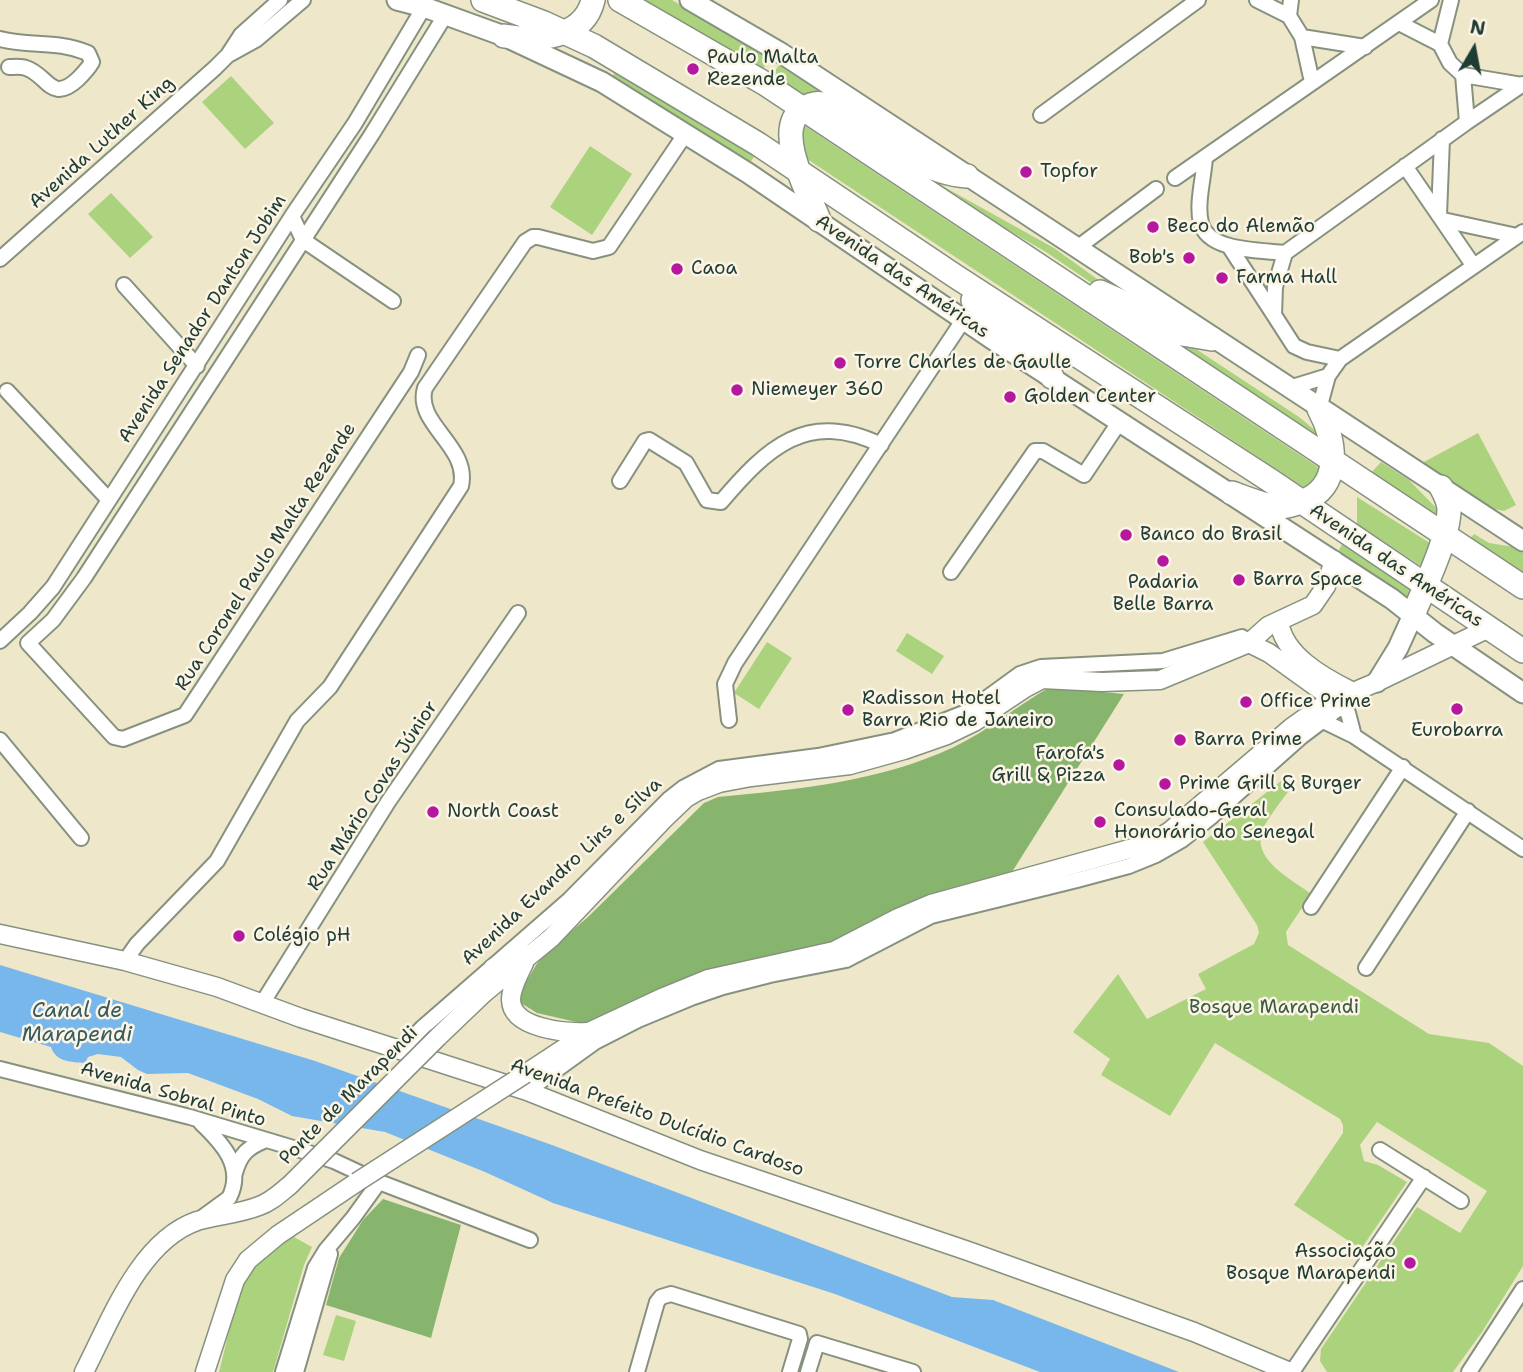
<!DOCTYPE html>
<html>
<head>
<meta charset="utf-8">
<style>
	body { margin:0 }
	#map { position:relative; width:1523px; height:1372px; overflow:hidden; background:#eee7ca; font-family:"Shantell Sans",sans-serif }
	canvas { display:block }
	.north { position:absolute; left:1439px; top:14px; width:70px; height:70px; -webkit-text-stroke:5px #fcf5e5; paint-order:stroke; rotate:10deg; font-size:19px; font-weight:700; line-height:28px; text-align:center; color:#1f3d34 }
	.north::after { content:''; display:block; margin:auto; width:24px; height:32px; background:#1f3d34; clip-path:polygon(50% 0,100% 100%,50% 72%,0 100%) }
</style>
</head>
<body>
<div id="map">
<canvas width="1523" height="1372"></canvas>
<div class="north">N</div>
</div>
<script>
const g = document.querySelector('canvas').getContext('2d');
g.lineJoin = 'round';
function fillPath(path, color) {
  g.fillStyle = color;
  g.fill(path, 'evenodd');
}
function trace(path, color, width, dash) {
  g.strokeStyle = color;
  g.lineWidth = width;
  g.lineCap = dash ? 'butt' : 'round';
  g.setLineDash(dash || []);
  g.stroke(path);
}
function label(font, color, halo, rows, align = 'center') {
  g.font = font + ' "Shantell Sans",sans-serif';
  g.lineWidth = 5;
  g.setLineDash([]);
  g.textBaseline = 'middle';
  g.strokeStyle = halo;
  g.fillStyle = color;
  for (const [text, x, y, turn = 0] of rows) {
    g.save();
    g.translate(x, y);
    g.rotate((+turn || 0) * Math.PI / 180);
    g.textAlign = isNaN(turn) ? turn : align;
    if (halo) g.strokeText(text, 0, 0);
    g.fillText(text, 0, 0);
    g.restore();
  }
}
fillPath(new Path2D(`
	M 640,0 L 672,0 L 770,60 L 760,72 Z
	M 779,65 L 829,98 L 804,100 L 771,77 Z
	M 616,70 L 755,155 L 750,163 L 611,79 Z
	M 231,76 L 274,123 L 245,149 L 202,102 Z
	M 837,115 L 948,189 L 1054,248 L 1125,299 L 1099,288 L 1046,252 L 944,193 Z
	M 802,124 L 1321,469 L 1311,492 L 804,157 L 800,129 Z
	M 590,146 L 632,174 L 592,235 L 550,207 Z
	M 111,193 L 153,237 L 130,258 L 88,214 Z
	M 1109,302 L 1158,324 L 1299,417 L 1316,431 L 1318,440 Z
	M 1478,433 L 1516,505 L 1504,511 L 1490,508 L 1422,463 Z
	M 1381,462 L 1409,480 L 1443,515 L 1440,523 L 1369,475 Z
	M 1357,497 L 1433,545 L 1423,567 L 1357,524 Z
	M 1474,534 L 1489,543 L 1514,547 L 1523,553 L 1523,577 L 1468,541 Z
	M 1342,544 L 1413,590 L 1408,600 L 1337,554 Z
	M 907,633 L 944,656 L 932,674 L 896,651 Z
	M 767,642 L 792,658 L 759,709 L 734,693 Z
	M 1285,778 L 1294,783 C 1286,796 1265,820 1261,834 C 1255,862 1293,880 1311,894 L 1286,932 L 1288,945 L 1429,1034 L 1489,1043 L 1523,1066 L 1523,1266 L 1482,1332 L 1453,1372 L 1327,1372 L 1320,1361 L 1321,1349 L 1417,1207 L 1460,1233 L 1487,1191 L 1377,1122 L 1360,1145 L 1364,1161 L 1378,1165 L 1407,1182 L 1361,1249 L 1294,1205 L 1343,1133 L 1343,1125 L 1340,1119 L 1215,1043 L 1170,1116 L 1101,1075 L 1110,1059 L 1073,1032 L 1118,974 L 1147,1019 L 1206,989 L 1198,974 L 1254,944 L 1259,933 L 1257,925 L 1203,842 Z
	M 294,1237 L 312,1247 L 304,1265 L 273,1372 L 219,1372 C 227,1344 236,1288 254,1267 C 265,1254 279,1246 294,1237 Z
	M 336,1315 L 356,1321 L 344,1361 L 323,1355 Z`), '#abd37e');
fillPath(new Path2D(`
	M 1050,687 L 1124,694 L 1012,872 L 928,896 L 832,943 L 705,971 L 585,1024 L 537,1013 L 516,1000 L 536,965 L 547,952 L 588,917 L 704,803 L 718,797 C 799,789 879,782 954,747 C 989,730 1017,706 1050,687 Z
	M 383,1199 L 461,1225 L 431,1338 L 326,1305 L 339,1258 L 363,1220 Z`), '#88b56d');
fillPath(new Path2D(`
	M 0,965 L 315,1061 L 552,1145 L 952,1297 L 993,1300 L 1179,1372 L 1040,1372 L 835,1294 L 553,1203 L 485,1172 L 385,1132 L 292,1116 L 258,1099 L 188,1073 L 147,1074 L 138,1070 L 121,1057 L 98,1054 L 88,1057 L 85,1063 C 71,1062 56,1062 51,1047 L 0,1032 Z`), '#78b7eb');
const minor = new Path2D(`
	M 1257,0 L 1289,16 L 1302,37 L 1312,82
	M 1289,16 L 1291,0
	M 1399,23 L 1440,44 L 1450,63 L 1463,75 L 1467,122
	M 1302,37 L 1365,47
	M 0,39 C 31,47 56,40 88,53 L 92,62 C 88,69 83,74 78,79 C 51,104 48,75 26,68 C 21,66 14,67 9,67
	M 1440,44 L 1451,0
	M 228,55 L 257,39 L 303,0
	M 1463,75 L 1522,85
	M 1041,115 L 1198,0
	M 1205,157 C 1204,177 1196,204 1201,223 C 1208,252 1262,250 1285,253 L 1275,287 L 1274,315 L 1294,346 L 1307,352 L 1340,359
	M 1405,166 L 1473,265
	M 1175,178 L 1431,0
	M 1439,215 L 1442,139
	M 292,216 L 303,240 L 393,301
	M 1443,220 L 1517,236
	M 1229,246 L 1274,315
	M 1077,248 L 1156,189
	M 1285,253 L 1467,122 L 1523,84
	M 0,259 L 215,68 L 228,55 L 241,35 L 280,0
	M 124,285 L 197,366
	M 418,355 L 411,372 L 185,715 L 123,739 L 114,737 L 28,643 L 53,620 L 84,578 L 372,134 L 446,14
	M 1289,388 L 1328,376
	M 7,391 L 109,500
	M 1319,409 L 1328,376 L 1340,359 L 1523,232
	M 620,481 L 645,441 L 649,440 L 686,463 L 707,500 L 721,502 C 767,448 807,409 881,445
	M 951,572 L 1035,451 L 1043,451 L 1084,475 L 1120,421
	M 0,641 L 30,613 L 53,587 L 292,216 L 355,123 L 424,7
	M 1336,702 L 1348,713 L 1354,736
	M 1317,718 L 1354,736 L 1523,849
	M 729,720 L 725,684 L 735,663 L 964,319
	M 0,740 L 81,838
	M 1311,907 L 1403,767
	M 125,961 L 137,944 L 217,861 L 297,721 L 330,687 L 461,486 C 470,446 414,424 425,388 L 525,242 L 533,237 L 538,237 L 593,251 L 609,247 L 686,133
	M 1366,968 L 1468,811
	M 263,1002 L 388,802 L 518,613
	M 401,1050 L 422,1028 L 569,900 L 669,799 L 683,788 L 719,769 L 818,756 L 895,740 L 969,711 L 1020,674 L 1041,667 L 1163,661 L 1242,637 L 1249,643
	M 0,1069 L 190,1117 L 300,1150 L 334,1161 L 379,1182 L 530,1240
	M 527,1091 L 595,1042 L 638,1020 L 691,998 L 723,987 L 770,975 L 846,960 L 931,916 L 1077,880 L 1129,866 L 1156,855 L 1182,840 L 1211,817 L 1301,737 L 1342,706 L 1350,693
	M 201,1123 C 222,1143 245,1167 229,1198 L 203,1217
	M 1380,1150 L 1461,1201
	M 235,1173 C 240,1154 248,1147 266,1140
	M 283,1372 L 315,1268 L 326,1250 L 353,1218 L 379,1182
	M 296,1372 L 330,1254
	M 637,1372 L 657,1302 L 661,1297 L 671,1294 L 799,1334 L 800,1339 L 790,1372
	M 808,1372 L 817,1343 L 913,1372
	M 1292,1372 L 1424,1177
	M 1469,1372 L 1523,1289`);
const tertiary = new Path2D(`
	M 1279,621 C 1283,655 1323,677 1351,691
	M 1249,643 L 1269,653 L 1333,699
	M 0,934 L 125,961 L 217,987 L 301,1018 L 527,1091 L 700,1160 L 968,1251 L 1194,1332 L 1290,1372
	M 524,963 C 519,975 511,987 511,1000 C 512,1029 566,1033 587,1032
	M 493,968 L 523,953
	M 438,1037 L 484,993 L 551,938 L 663,820 L 686,798 L 698,791 L 719,783 L 751,777 L 850,765 L 904,750 L 947,735 L 974,722 L 1025,688 L 1042,679 L 1102,682 L 1160,680 L 1249,643 L 1268,626 L 1313,605 L 1326,586 L 1334,560
	M 525,1074 L 589,1032 L 664,997 L 708,979 L 834,951 L 898,918 L 931,904 L 1151,843 L 1170,831 L 1292,727 L 1323,705 L 1377,682 L 1489,628
	M 84,1372 C 110,1322 139,1241 197,1221 C 217,1215 239,1214 259,1206 C 271,1202 280,1193 290,1185
	M 205,1372 L 235,1280 L 248,1260 L 278,1235 L 357,1182`);
const secondary = new Path2D(`
	M 397,0 L 424,7 L 504,36 L 602,82 L 748,173 L 992,339 L 1392,599 L 1435,633 L 1523,693
	M 690,0 L 781,53 L 1523,541
	M 1377,682 L 1398,648 L 1413,615`);
const trunk = new Path2D(`
	M 483,0 L 544,23 L 594,46 L 758,144 L 955,276 L 1271,481 L 1523,651
	M 620,0 L 764,83 L 1523,587
	M 504,36 C 537,41 584,39 593,0
	M 819,220 C 809,194 772,129 803,109 C 814,101 823,103 835,107 C 874,133 919,173 967,176
	M 1100,292 L 1143,311 L 1182,334 L 1212,339
	M 973,300 L 1004,329 L 1040,354 L 1052,377
	M 1232,493 C 1246,498 1264,506 1279,507 C 1287,507 1294,504 1301,502 C 1343,488 1336,441 1319,409
	M 1413,615 C 1424,588 1450,536 1449,508 C 1448,500 1445,494 1441,487`);
trace(minor, '#86927f', 18);
trace(tertiary, '#86927f', 21);
trace(secondary, '#86927f', 23);
trace(trunk, '#86927f', 26);
trace(minor, '#fff', 14);
trace(tertiary, '#fff', 18);
trace(secondary, '#fff', 19);
trace(trunk, '#fff', 23);
const tertiaryBridge = new Path2D(`
	M 357,1182 L 525,1074
	M 290,1185 L 438,1037`);
trace(tertiaryBridge, '#86927f', 21, []);
trace(tertiaryBridge, '#fff', 18);
for (const [x, y, r, color] of [
	[693,69,7,"#b5179e"],
	[1026,172,7,"#b5179e"],
	[1153,227,7,"#b5179e"],
	[1189,258,7,"#b5179e"],
	[677,269,7,"#b5179e"],
	[1222,278,7,"#b5179e"],
	[840,363,7,"#b5179e"],
	[737,390,7,"#b5179e"],
	[1010,397,7,"#b5179e"],
	[1126,535,7,"#b5179e"],
	[1163,561,7,"#b5179e"],
	[1239,580,7,"#b5179e"],
	[1246,702,7,"#b5179e"],
	[1457,709,7,"#b5179e"],
	[848,710,7,"#b5179e"],
	[1180,740,7,"#b5179e"],
	[1119,765,7,"#b5179e"],
	[1165,784,7,"#b5179e"],
	[433,812,7,"#b5179e"],
	[1100,822,7,"#b5179e"],
	[239,936,7,"#b5179e"],
	[1410,1263,7,"#b5179e"]
]) {
  const dot = new Path2D();
  dot.arc(x, y, r, 0, 2 * Math.PI);
  g.fillStyle = color;
  g.fill(dot);
  trace(dot, '#fcf5e5', 2.5);
}
label('19px', '#1f3d34', '#fcf5e5', [
	["Paulo Malta",707,58],
	["Rezende",707,80],
	["Topfor",1040,172],
	["Beco do Alemão",1167,227],
	["Bob's",1175,258,"right"],
	["Caoa",691,269],
	["Farma Hall",1236,278],
	["Torre Charles de Gaulle",854,363],
	["Niemeyer 360",751,390],
	["Golden Center",1024,397],
	["Banco do Brasil",1140,535],
	["Barra Space",1253,580],
	["Padaria",1163,583,"center"],
	["Belle Barra",1163,605,"center"],
	["Radisson Hotel",862,699],
	["Barra Rio de Janeiro",862,721],
	["Office Prime",1260,702],
	["Eurobarra",1457,731,"center"],
	["Barra Prime",1194,740],
	["Farofa's",1105,754,"right"],
	["Grill & Pizza",1105,776,"right"],
	["Prime Grill & Burger",1179,784],
	["Consulado-Geral",1114,811],
	["Honorário do Senegal",1114,833],
	["North Coast",447,812],
	["Colégio pH",253,936],
	["Associação",1396,1252,"right"],
	["Bosque Marapendi",1396,1274,"right"]
], 'left');
label('19px', '#1f3d34', '#fcf5e5', [
	["Avenida Luther King",102,143,-42],
	["Avenida das Américas",902,277,34],
	["Avenida Senador Danton Jobim",203,319,-57],
	["Rua Coronel Paulo Malta Rezende",266,557,-57],
	["Avenida das Américas",1396,566,34],
	["Rua Mário Covas Júnior",373,796,-57],
	["Avenida Evandro Lins e Silva",562,872,-43],
	["Avenida Sobral Pinto",173,1095,16],
	["Ponte de Marapendi",349,1096,-45],
	["Avenida Prefeito Dulcídio Cardoso",657,1118,20]
]);
label('19px', '#3b5b43', '#fcf5e5', [
	["Bosque Marapendi",1274,1008]
]);
label('italic 21px', '#355c62', '#fcf5e5', [
	["Canal de",77,1012],
	["Marapendi",77,1036]
]);
</script>
</body>
</html>
